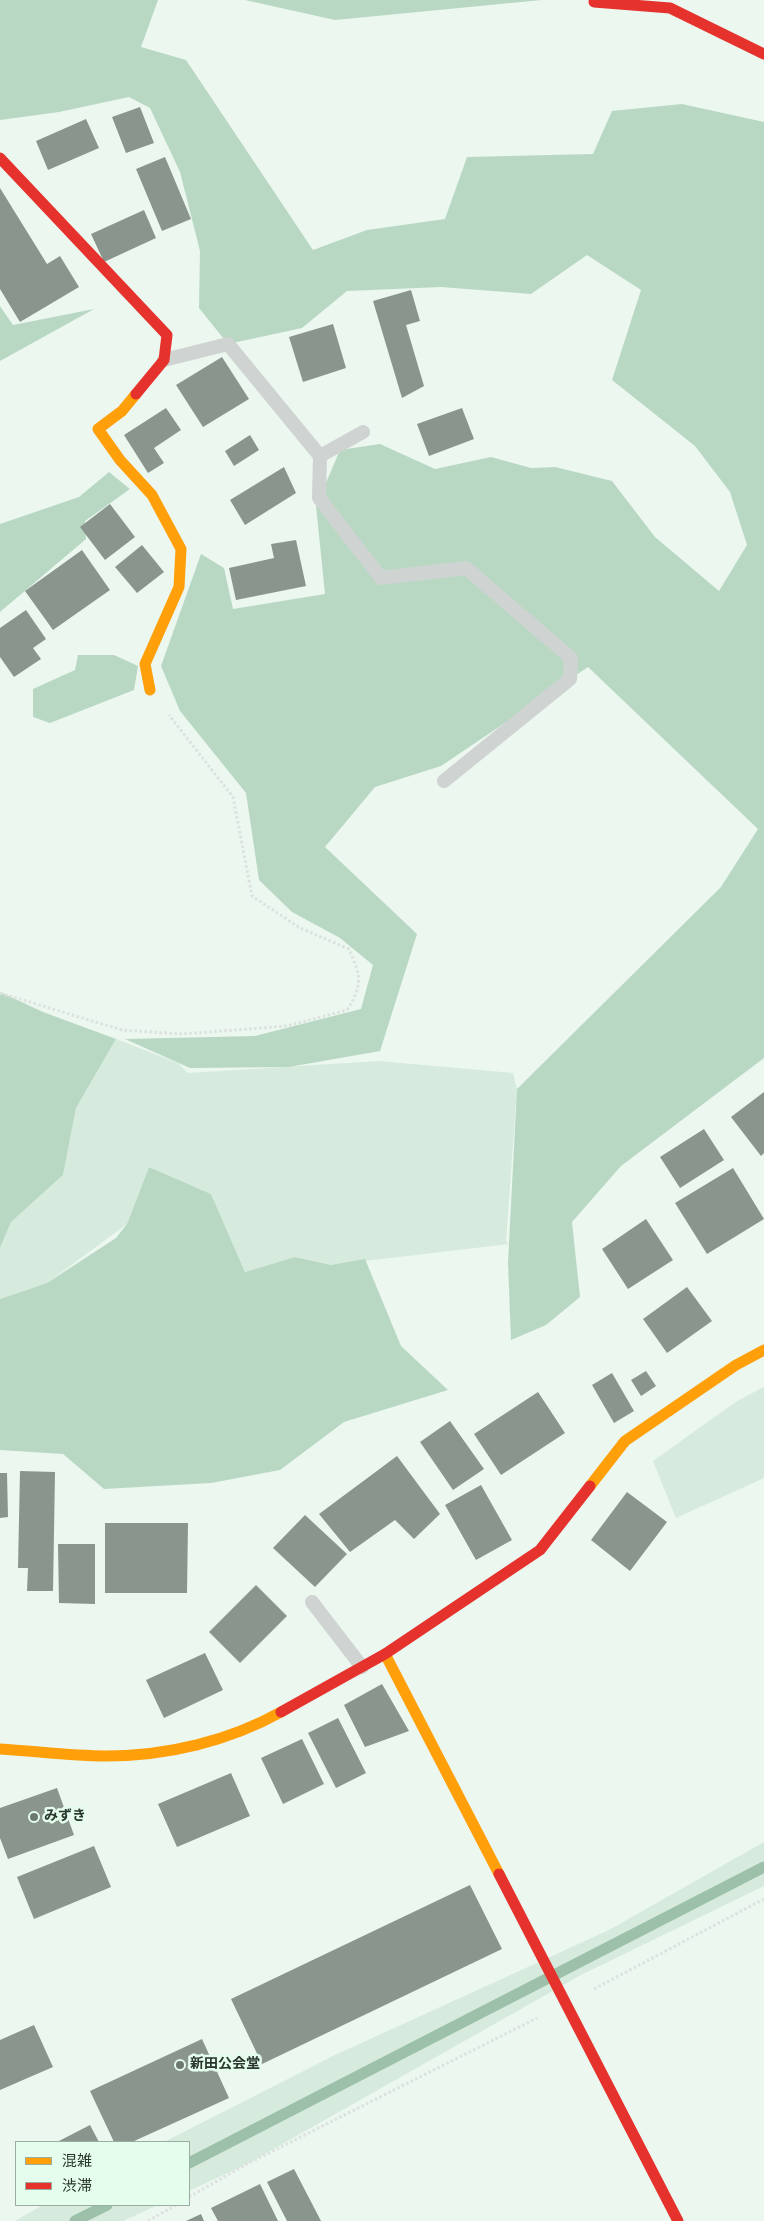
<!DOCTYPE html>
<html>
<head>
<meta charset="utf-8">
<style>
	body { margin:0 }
	#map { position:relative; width:764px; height:2221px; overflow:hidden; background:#ebf7ef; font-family:"Source Sans 3","Noto Sans JP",sans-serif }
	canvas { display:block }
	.legend { position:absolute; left:15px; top:2141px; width:175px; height:65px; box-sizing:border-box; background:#e5fded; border:1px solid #99ada0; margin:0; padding:6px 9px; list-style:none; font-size:15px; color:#28342c }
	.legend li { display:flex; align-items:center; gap:10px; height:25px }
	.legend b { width:25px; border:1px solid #99ada0 }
</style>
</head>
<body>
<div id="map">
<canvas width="764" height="2221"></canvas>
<ul class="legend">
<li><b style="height:6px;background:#ff9f0a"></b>混雑</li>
<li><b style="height:6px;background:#e5322d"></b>渋滞</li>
</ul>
</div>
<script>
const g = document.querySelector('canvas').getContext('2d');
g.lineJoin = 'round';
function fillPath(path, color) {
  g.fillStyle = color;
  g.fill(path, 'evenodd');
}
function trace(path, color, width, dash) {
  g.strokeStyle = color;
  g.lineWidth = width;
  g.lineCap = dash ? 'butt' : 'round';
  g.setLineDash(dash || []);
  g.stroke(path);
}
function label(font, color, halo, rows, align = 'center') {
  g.font = font + ' "Source Sans 3","Noto Sans JP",sans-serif';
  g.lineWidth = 5;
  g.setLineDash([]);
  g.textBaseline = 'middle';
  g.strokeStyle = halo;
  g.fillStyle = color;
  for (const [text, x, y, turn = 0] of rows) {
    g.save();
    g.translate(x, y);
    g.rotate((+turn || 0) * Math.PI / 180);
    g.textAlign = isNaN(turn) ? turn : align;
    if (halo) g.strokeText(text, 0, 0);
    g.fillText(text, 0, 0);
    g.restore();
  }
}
fillPath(new Path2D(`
	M 116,1039 L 178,1063 L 188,1073 L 379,1061 L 513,1073 L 517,1089 L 506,1241 L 509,1244 L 331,1265 L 295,1257 L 245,1272 L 211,1194 L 149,1167 L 127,1224 L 47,1283 L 0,1299 L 0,1248 L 11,1222 L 63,1175 L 76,1108 Z
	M 764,1387 L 764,1478 L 676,1518 L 653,1461 L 737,1401 Z
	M 764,1842 L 764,1886 L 581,1975 L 247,2164 L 189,2191 L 189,2142 L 164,2142 L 335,2055 L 609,1930 Z
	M 43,2205 L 158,2205 L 123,2221 L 15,2221 Z`), '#d6ebdd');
fillPath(new Path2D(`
	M 0,0 L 158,0 L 141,47 L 186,60 L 313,250 L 367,230 L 445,219 L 467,157 L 593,154 L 612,111 L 682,104 L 764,122 L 764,1058 L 621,1166 L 572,1222 L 580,1297 L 546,1325 L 511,1340 L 508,1263 L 517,1089 L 721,887 L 758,829 L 588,667 L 441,766 L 375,787 L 325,847 L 417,934 L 380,1051 L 289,1067 L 190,1068 L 125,1039 L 255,1036 L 361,1009 L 373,965 L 340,938 L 292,912 L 259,880 L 246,793 L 180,711 L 161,666 L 201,554 L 224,568 L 233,609 L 325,594 L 316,506 L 340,450 L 380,444 L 435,469 L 491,457 L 531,468 L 555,467 L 612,481 L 655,537 L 719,591 L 747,545 L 730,492 L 695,446 L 612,380 L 641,290 L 587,255 L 531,294 L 441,287 L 347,291 L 302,328 L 228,344 L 199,308 L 200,251 L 180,172 L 150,108 L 129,97 L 59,112 L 0,120 Z
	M 245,0 L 542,0 L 335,20 Z
	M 0,306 L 13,325 L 94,309 L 0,361 Z
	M 109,472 L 130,489 L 85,521 L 86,539 L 0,612 L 0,524 L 79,497 Z
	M 78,655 L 114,655 L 138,666 L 134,690 L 50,723 L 33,717 L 33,689 L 75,670 Z
	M 0,992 L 43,1012 L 116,1039 L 76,1108 L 63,1175 L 11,1222 L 0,1248 Z
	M 149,1167 L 211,1194 L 245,1272 L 295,1257 L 331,1265 L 365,1259 L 401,1346 L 448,1390 L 344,1422 L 280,1470 L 211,1483 L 104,1489 L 63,1454 L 0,1450 L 0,1299 L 47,1283 L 116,1238 L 127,1224 Z`), '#b9d8c4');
trace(new Path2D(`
	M 189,2163 L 764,1867
	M 75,2221 L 107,2205`), '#9cc0a9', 11);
fillPath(new Path2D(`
	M 140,107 L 154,143 L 126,153 L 112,117 Z
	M 86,119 L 99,148 L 48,170 L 36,141 Z
	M 165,157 L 191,219 L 162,231 L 136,169 Z
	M 0,188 L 47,264 L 60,256 L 79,287 L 20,322 L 0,289 Z
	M 144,210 L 156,238 L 104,262 L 91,234 Z
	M 411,290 L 420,321 L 406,325 L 424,386 L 402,398 L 373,301 Z
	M 333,324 L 346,368 L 303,382 L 289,337 Z
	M 222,357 L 249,399 L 203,427 L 176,385 Z
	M 166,408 L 181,430 L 154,448 L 164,463 L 148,473 L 124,435 Z
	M 462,408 L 474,439 L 429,456 L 417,424 Z
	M 250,435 L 259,450 L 234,466 L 225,451 Z
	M 284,467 L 296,493 L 245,525 L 230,500 Z
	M 110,504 L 135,537 L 105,560 L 80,527 Z
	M 296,540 L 306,586 L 236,600 L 229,568 L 274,558 L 271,544 Z
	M 142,545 L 164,572 L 137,593 L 115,567 Z
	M 82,550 L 110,590 L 53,630 L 25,591 Z
	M 26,610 L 46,639 L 33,648 L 41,659 L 14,677 L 0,657 L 0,628 Z
	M 764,1092 L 764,1153 L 761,1156 L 731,1117 Z
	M 704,1129 L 724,1160 L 680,1188 L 660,1157 Z
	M 733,1168 L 764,1219 L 707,1254 L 675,1203 Z
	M 646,1219 L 673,1260 L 628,1289 L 602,1249 Z
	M 687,1287 L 712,1321 L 667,1353 L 643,1319 Z
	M 646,1371 L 656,1386 L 641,1396 L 631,1380 Z
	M 612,1373 L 634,1411 L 614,1423 L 592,1385 Z
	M 538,1392 L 565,1433 L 501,1475 L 474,1434 Z
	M 450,1421 L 484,1469 L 453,1490 L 420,1442 Z
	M 397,1456 L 440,1514 L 414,1539 L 395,1520 L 350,1552 L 319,1514 Z
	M 20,1471 L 55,1472 L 53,1591 L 27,1591 L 28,1568 L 18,1568 Z
	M 0,1473 L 7,1473 L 8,1517 L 0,1518 Z
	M 481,1485 L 512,1540 L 476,1560 L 445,1505 Z
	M 627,1492 L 667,1522 L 630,1571 L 591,1540 Z
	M 305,1515 L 347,1554 L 315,1587 L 273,1548 Z
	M 105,1523 L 188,1523 L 187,1593 L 105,1593 Z
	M 58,1544 L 95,1544 L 95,1604 L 59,1603 Z
	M 256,1585 L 287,1616 L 240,1663 L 209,1632 Z
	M 205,1653 L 223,1690 L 164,1718 L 146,1680 Z
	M 382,1684 L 409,1731 L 365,1747 L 344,1705 Z
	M 338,1718 L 366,1773 L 336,1788 L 308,1733 Z
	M 302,1739 L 324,1784 L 283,1804 L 261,1758 Z
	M 231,1773 L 250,1816 L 177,1847 L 158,1804 Z
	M 57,1788 L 74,1835 L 8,1859 L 0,1838 L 0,1808 Z
	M 94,1846 L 111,1887 L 34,1919 L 17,1877 Z
	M 470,1885 L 502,1949 L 262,2064 L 231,1999 Z
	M 34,2025 L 53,2067 L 0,2090 L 0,2040 Z
	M 202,2039 L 229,2098 L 132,2142 L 114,2142 L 90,2091 Z
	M 90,2125 L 99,2142 L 57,2142 Z
	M 294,2169 L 321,2221 L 287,2221 L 267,2182 Z
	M 260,2184 L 278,2221 L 218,2221 L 211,2208 Z
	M 201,2214 L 204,2221 L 186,2221 Z`), '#8a958e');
trace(new Path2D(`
	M 0,993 L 122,1030 L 182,1034 L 287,1026 L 347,1010 C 363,985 361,976 349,949 L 300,928 L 252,896 L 233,797 L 169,715
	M 594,1989 L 764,1899
	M 189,2197 L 247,2164 L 537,2018
	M 148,2221 L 176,2205`), '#dde1df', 3, [2.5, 2.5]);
trace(new Path2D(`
	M 164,360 L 228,344 L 320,456 L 319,498 L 381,578 L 466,568 L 571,658 L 570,679 L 444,781
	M 320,456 L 363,432
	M 312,1602 L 362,1667`), '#cfd4d2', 14);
trace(new Path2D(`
	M 136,394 L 122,411 L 98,429 L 120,460 L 152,495 L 181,549 L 179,587 L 145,664 L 150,690
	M 590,1486 L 625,1441 L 736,1365 L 764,1350
	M 385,1654 L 499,1874
	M 0,1749 C 35,1751 71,1756 106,1756 C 167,1756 229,1741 281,1712`), '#ff9f0a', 11);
trace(new Path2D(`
	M 594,2 L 670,8 L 764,54
	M 0,158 L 167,335 L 164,360 L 136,394
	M 281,1712 L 385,1654 L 540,1550 L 590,1486
	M 499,1874 L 678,2221`), '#e5322d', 11);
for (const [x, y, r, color] of [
	[34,1817,5,"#6c7870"],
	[180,2065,5,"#6c7870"]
]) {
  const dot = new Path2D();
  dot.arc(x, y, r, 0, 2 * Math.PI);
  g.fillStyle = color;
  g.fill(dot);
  trace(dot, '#e5fded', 2);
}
label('bold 14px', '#28342c', '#e5fded', [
	["みずき",44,1817],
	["新田公会堂",190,2065]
], 'left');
</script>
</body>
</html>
